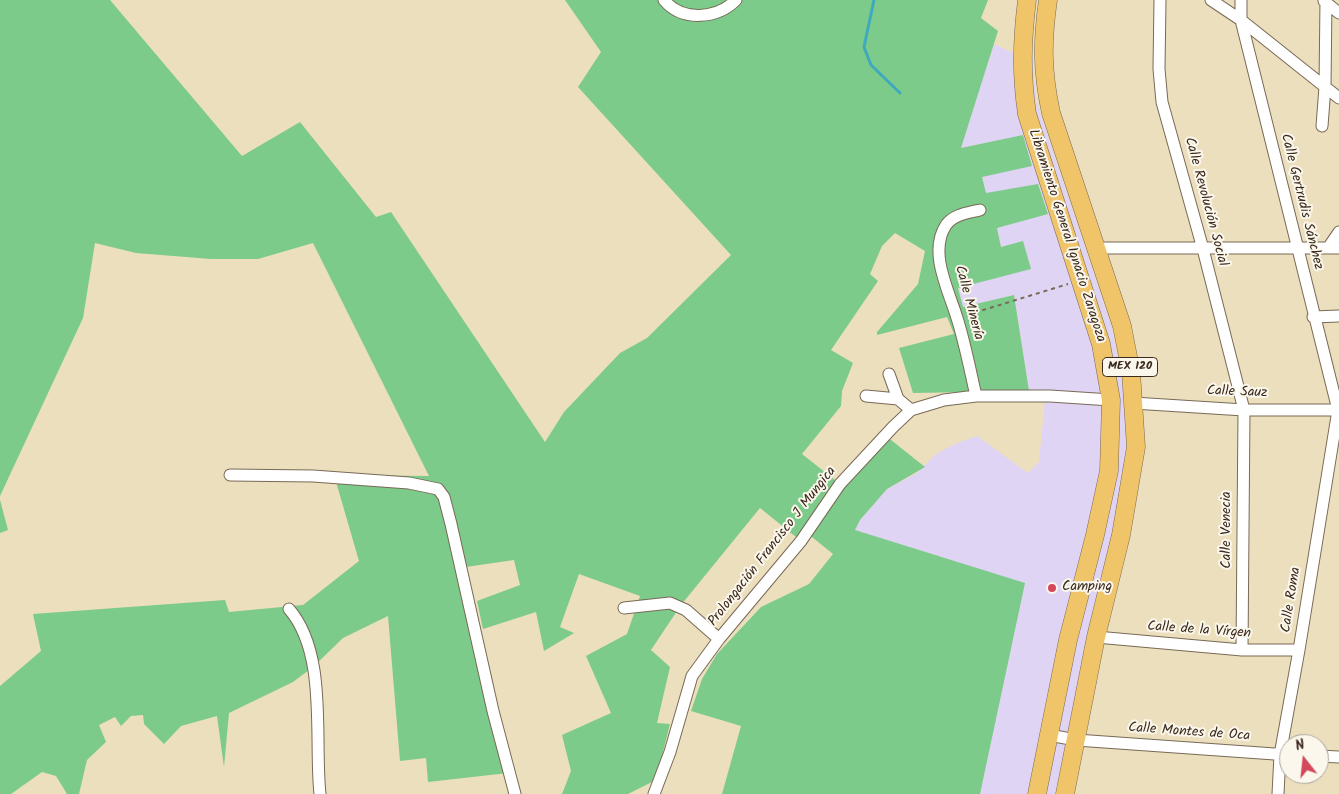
<!DOCTYPE html>
<html>
<head>
<meta charset="utf-8">
<style>
	body { margin:0 }
	#map { position:relative; width:1339px; height:794px; overflow:hidden; background:#ecdfbd; font-family:Kalam,sans-serif }
	canvas { display:block }
	.north { position:absolute; left:1279px; top:734px; width:50px; height:50px; box-sizing:border-box; background:#fbf7ec; border:1px solid #aea59a; border-radius:50%; rotate:344deg; font-size:14px; font-weight:700; line-height:20px; text-align:center; color:#3b2a1e }
	.north::after { content:''; display:block; margin:auto; width:18px; height:22px; background:#d1495b; clip-path:polygon(50% 0,100% 100%,50% 72%,0 100%) }
</style>
</head>
<body>
<div id="map">
<canvas width="1339" height="794"></canvas>
<div class="north">N</div>
</div>
<script>
const g = document.querySelector('canvas').getContext('2d');
g.lineJoin = 'round';
function fillPath(path, color) {
  g.fillStyle = color;
  g.fill(path, 'evenodd');
}
function trace(path, color, width, dash) {
  g.strokeStyle = color;
  g.lineWidth = width;
  g.lineCap = dash ? 'butt' : 'round';
  g.setLineDash(dash || []);
  g.stroke(path);
}
function label(font, color, halo, rows, align = 'center') {
  g.font = font + ' Kalam,sans-serif';
  g.lineWidth = 4;
  g.setLineDash([]);
  g.textBaseline = 'middle';
  g.strokeStyle = halo;
  g.fillStyle = color;
  for (const [text, x, y, turn = 0] of rows) {
    g.save();
    g.translate(x, y);
    g.rotate((+turn || 0) * Math.PI / 180);
    g.textAlign = isNaN(turn) ? turn : align;
    if (halo) g.strokeText(text, 0, 0);
    g.fillText(text, 0, 0);
    g.restore();
  }
}
fillPath(new Path2D(`
	M 994,44 L 1011,52 L 1032,53 L 1036,100 L 1112,328 L 1125,399 L 1127,450 L 1117,515 L 1055,794 L 980,794 L 997,712 L 855,530 L 860,520 L 887,489 L 917,473 L 936,454 L 955,444 L 977,436 L 1028,473 L 1039,462 L 1045,400 L 1029,391 L 1014,295 L 963,307 L 958,287 L 1001,247 L 997,227 L 1048,214 L 1038,184 L 986,194 L 982,177 L 1023,136 L 960,148 Z`), '#e0d4f4');
fillPath(new Path2D(`
	M 0,0 L 110,0 L 242,156 L 300,122 L 376,217 L 391,212 L 545,442 L 564,412 L 620,353 L 647,338 L 731,255 L 578,87 L 601,52 L 565,0 L 988,0 L 981,18 L 998,31 L 961,148 L 1023,135 L 1032,166 L 982,177 L 986,193 L 1038,184 L 1048,214 L 997,228 L 1001,247 L 1023,241 L 1031,269 L 958,288 L 963,307 L 1014,295 L 1029,391 L 913,393 L 899,348 L 954,334 L 947,317 L 877,335 L 877,332 L 918,284 L 925,251 L 895,233 L 882,246 L 870,274 L 878,281 L 831,350 L 853,363 L 842,391 L 841,406 L 802,454 L 840,484 L 886,436 L 925,467 L 887,489 L 860,520 L 855,530 L 1025,583 L 980,794 L 722,794 L 741,726 L 691,711 L 702,679 L 717,654 L 761,607 L 809,584 L 833,554 L 807,533 L 801,541 L 760,508 L 681,605 L 651,650 L 670,667 L 657,723 L 670,724 L 656,780 L 628,794 L 562,794 L 571,771 L 562,735 L 611,713 L 586,656 L 627,634 L 640,596 L 579,574 L 560,627 L 574,633 L 544,651 L 536,612 L 483,629 L 477,601 L 520,585 L 514,560 L 459,568 L 508,773 L 428,782 L 426,758 L 400,761 L 388,616 L 343,638 L 313,667 L 293,682 L 229,713 L 224,767 L 217,716 L 181,726 L 164,744 L 144,724 L 143,715 L 131,716 L 121,726 L 115,717 L 99,725 L 106,742 L 87,760 L 79,794 L 67,794 L 56,776 L 42,772 L 11,794 L 0,794 L 0,686 L 41,651 L 33,614 L 225,600 L 229,612 L 303,605 L 359,561 L 334,475 L 429,476 L 313,243 L 258,259 L 211,259 L 136,253 L 95,243 L 83,318 L 0,496 Z
	M 0,500 L 8,530 L 0,533 Z`), '#7ccb8a');
trace(new Path2D(`
	M 874,0 L 864,47 L 871,65 L 900,93`), '#3fa9bf', 3);
const street = new Path2D(`
	M 664,0 C 682,22 717,19 736,0
	M 1160,0 L 1159,69 L 1162,102 L 1203,249 L 1244,410 L 1242,650
	M 1211,0 L 1241,20 L 1339,98
	M 1241,0 L 1241,20 L 1338,410 L 1299,650 L 1280,755 L 1278,794
	M 1324,1 L 1339,13
	M 1322,126 L 1325,87 L 1326,0
	M 1096,248 L 1339,248
	M 1328,248 L 1339,232
	M 1313,317 L 1339,316
	M 889,374 L 898,399 L 911,410
	M 866,396 L 898,399
	M 976,396 C 970,370 965,343 957,318 C 949,291 928,252 946,225 C 954,214 968,213 980,210
	M 1133,403 L 1244,410 L 1339,410
	M 230,475 L 313,476 L 409,483 L 438,489 L 444,497 L 451,524 L 493,711 L 515,794
	M 624,608 L 670,603 L 686,610 L 719,639
	M 289,609 C 328,654 314,739 320,794
	M 1096,637 L 1242,650 L 1299,650
	M 1049,735 L 1076,740 L 1289,755
	M 1319,756 L 1339,757
	M 654,794 L 670,752 L 692,676 L 719,639 L 801,541 L 840,484 L 893,427 L 911,410 L 944,400 L 976,396 L 1050,396 L 1111,400`);
const primary = new Path2D(`
	M 1027,0 C 1022,41 1021,73 1027,114 L 1101,344 L 1111,400 L 1109,471 L 1095,535 L 1068,640 L 1037,794
	M 1048,0 C 1042,42 1042,71 1051,113 L 1122,326 L 1131,372 L 1136,447 L 1121,535 L 1096,637 L 1065,794`);
trace(street, '#796956', 13);
trace(primary, '#796956', 19);
trace(new Path2D(`
	M 967,315 L 1068,284`), '#796956', 2, [4, 4]);
trace(street, '#fff', 11);
trace(primary, '#f0c469', 18);
for (const [x, y, r, color] of [
	[1052,588,5,"#d1495b"]
]) {
  const dot = new Path2D();
  dot.arc(x, y, r, 0, 2 * Math.PI);
  g.fillStyle = color;
  g.fill(dot);
  trace(dot, '#fbf7ec', 2);
}
for (const [x, y, w] of [
	[1130,367,55]
]) {
  const box = new Path2D();
  box.roundRect(x - w / 2, y - 9.5, w, 19, 4);
  g.fillStyle = '#fbf7ec';
  g.fill(box);
  trace(box, '#3b2a1e', 1);
}
label('bold 12px', '#3b2a1e', null, [
	["MEX 120",1130,367]
]);
label('14px', '#3b2a1e', '#fbf7ec', [
	["Calle Revolución Social",1205,202,75],
	["Calle Gertrudis Sánchez",1301,202,76],
	["Libramiento General Ignacio Zaragoza",1066,236,72],
	["Calle Minería",968,303,75],
	["Calle Sauz",1237,393,2],
	["Calle Venecia",1228,530,-90],
	["Prolongación Francisco J Mungica",773,547,-52],
	["Calle Roma",1292,600,-81],
	["Calle de la Vírgen",1199,631,4],
	["Calle Montes de Oca",1189,733,4]
]);
label('14px', '#3b2a1e', '#fbf7ec', [
	["Camping",1062,588]
], 'left');
</script>
</body>
</html>
